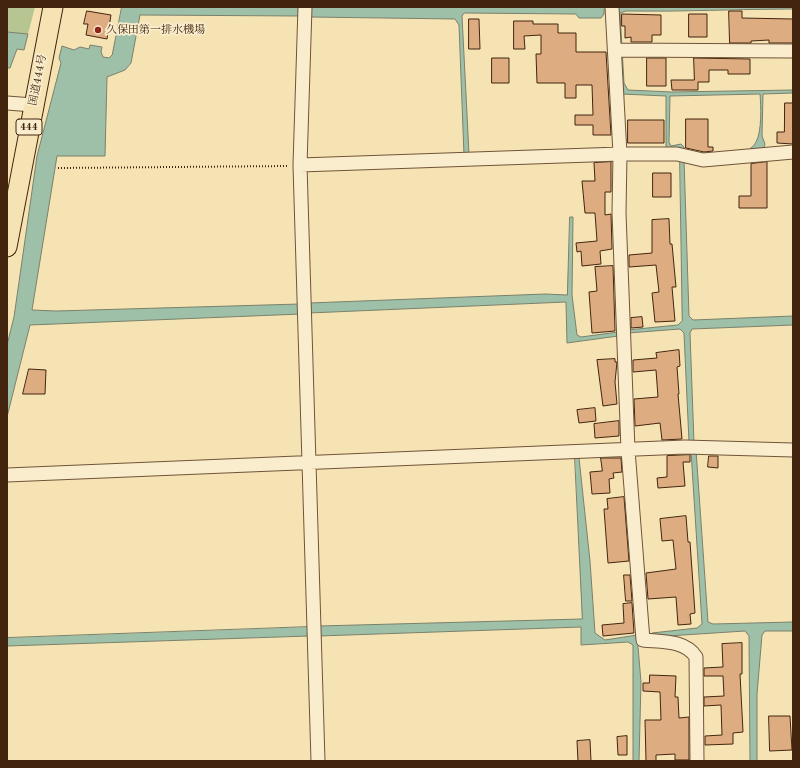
<!DOCTYPE html>
<html>
<head>
<meta charset="utf-8">
<style>
	body { margin:0 }
	#map { position:relative; width:800px; height:768px; overflow:hidden; background:#f6e3b3; font-family:"Old Standard TT",serif }
	canvas { display:block }
	.frame { position:absolute; inset:0; border:8px solid #43250f; pointer-events:none }
</style>
</head>
<body>
<div id="map">
<canvas width="800" height="768"></canvas>
<div class="frame"></div>
</div>
<script>
const g = document.querySelector('canvas').getContext('2d');
g.lineJoin = 'round';
function fillPath(path, color) {
  g.fillStyle = color;
  g.fill(path, 'evenodd');
}
function trace(path, color, width, dash) {
  g.strokeStyle = color;
  g.lineWidth = width;
  g.lineCap = dash ? 'butt' : 'round';
  g.setLineDash(dash || []);
  g.stroke(path);
}
function label(font, color, halo, rows, align = 'center') {
  g.font = font + ' "Old Standard TT","Noto Serif JP",serif';
  g.lineWidth = 3.5;
  g.setLineDash([]);
  g.textBaseline = 'middle';
  g.strokeStyle = halo;
  g.fillStyle = color;
  for (const [text, x, y, turn = 0] of rows) {
    g.save();
    g.translate(x, y);
    g.rotate((+turn || 0) * Math.PI / 180);
    g.textAlign = isNaN(turn) ? turn : align;
    if (halo) g.strokeText(text, 0, 0);
    g.fillText(text, 0, 0);
    g.restore();
  }
}
fillPath(new Path2D(`
	M 7,7 L 35,7 L 28,34 L 7,32 Z`), '#b6c591');
const water = new Path2D(`
	M 122,7 L 299,7 L 299,16 L 140,15 L 131,63 L 125,70 L 107,77 L 105,156 L 57,156 L 32,310 L 56,311 L 300,304 L 301,314 L 30,325 L 7,417 L 7,345 L 14,317 L 37,156 L 61,63 L 59,58 L 62,46 L 74,50 L 80,47 L 89,49 L 90,45 L 102,47 L 101,52 L 103,57 L 109,58 L 112,55 Z
	M 310,7 L 609,7 L 609,8 L 604,10 L 604,14 L 601,18 L 579,18 L 576,14 L 464,13 L 462,16 L 469,154 L 464,155 L 459,25 L 455,19 L 310,17 Z
	M 615,7 L 793,7 L 793,9 C 737,9 682,12 626,11 L 620,13 L 624,83 L 628,90 L 672,92 L 793,90 L 793,93 L 763,94 L 762,136 L 765,144 L 763,152 L 745,154 C 748,149 754,147 756,142 C 762,132 761,105 760,94 L 670,96 L 669,142 L 671,146 L 681,144 L 684,147 L 685,152 L 666,148 L 666,96 L 621,94 Z
	M 7,32 L 28,34 L 24,50 L 17,49 L 10,68 L 7,68 Z
	M 680,159 L 684,159 L 689,316 L 693,320 L 793,316 L 793,325 L 692,329 L 690,333 L 694,443 L 689,442 L 684,333 L 680,329 L 628,333 L 627,330 L 678,325 L 682,321 Z
	M 570,217 L 573,217 L 572,295 L 577,335 L 581,337 L 618,332 L 618,336 L 567,343 L 566,302 L 309,313 L 309,303 L 545,294 L 567,295 Z
	M 696,450 L 708,622 L 713,624 L 793,622 L 793,631 L 765,631 L 762,635 L 757,694 L 757,761 L 750,761 L 749,636 L 745,631 L 652,637 L 652,633 L 697,628 L 702,624 L 691,451 Z
	M 575,458 L 579,458 L 590,561 L 595,633 L 605,640 L 637,635 L 641,682 L 639,761 L 633,761 L 633,645 L 628,642 L 581,645 L 581,627 L 319,636 L 319,626 L 582,619 Z
	M 309,627 L 309,636 L 7,646 L 7,638 Z`);
fillPath(water, '#9ebfa8');
trace(water, '#7a816b', 1);
const building = new Path2D(`
	M 87,11 L 111,15 L 107,39 L 86,35 L 88,24 L 84,24 Z
	M 729,11 L 742,11 L 742,18 L 793,19 L 793,43 L 769,43 L 769,40 L 751,41 L 751,43 L 730,43 Z
	M 622,14 L 661,15 L 661,35 L 652,35 L 652,42 L 631,42 L 631,37 L 625,38 L 625,26 L 622,26 Z
	M 689,14 L 707,14 L 707,37 L 689,37 Z
	M 469,19 L 479,19 L 480,49 L 469,49 Z
	M 514,21 L 533,21 L 533,24 L 558,24 L 558,33 L 576,33 L 576,52 L 606,52 L 611,135 L 593,135 L 593,125 L 575,125 L 575,115 L 593,115 L 592,85 L 576,85 L 576,98 L 565,98 L 565,83 L 537,83 L 536,54 L 541,54 L 541,35 L 524,36 L 525,49 L 514,49 Z
	M 492,58 L 509,58 L 509,83 L 492,83 Z
	M 647,58 L 666,58 L 666,86 L 647,86 Z
	M 694,58 L 750,59 L 750,74 L 728,74 L 728,70 L 709,70 L 709,82 L 698,82 L 698,90 L 672,90 L 671,80 L 694,80 Z
	M 785,103 L 793,103 L 793,144 L 777,143 L 777,132 L 784,132 Z
	M 686,119 L 708,119 L 708,147 L 713,147 L 713,151 L 704,152 L 686,148 Z
	M 628,120 L 664,120 L 664,143 L 628,143 Z
	M 611,162 L 611,192 L 605,192 L 605,215 L 611,214 L 612,249 L 600,251 L 601,264 L 582,266 L 581,251 L 577,252 L 576,243 L 597,241 L 595,213 L 585,213 L 582,181 L 595,181 L 594,163 Z
	M 767,162 L 767,208 L 739,208 L 739,196 L 751,196 L 751,164 Z
	M 653,173 L 671,173 L 671,197 L 653,197 Z
	M 669,219 L 670,244 L 672,244 L 676,287 L 672,287 L 675,321 L 655,322 L 652,293 L 659,292 L 656,265 L 629,267 L 629,255 L 652,253 L 652,220 Z
	M 613,266 L 615,331 L 592,333 L 589,292 L 597,291 L 595,267 Z
	M 642,317 L 643,327 L 631,328 L 631,318 Z
	M 679,350 L 680,366 L 677,367 L 679,394 L 678,394 L 682,439 L 662,440 L 660,423 L 635,426 L 634,399 L 658,397 L 656,370 L 633,372 L 633,360 L 657,358 L 656,353 Z
	M 615,359 L 615,362 L 617,362 L 615,382 L 617,404 L 603,406 L 597,360 Z
	M 29,369 L 46,370 L 45,394 L 23,394 Z
	M 595,408 L 596,421 L 579,423 L 577,410 Z
	M 619,421 L 619,436 L 595,438 L 594,424 Z
	M 690,455 L 690,462 L 683,462 L 685,486 L 658,488 L 657,478 L 667,477 L 667,456 Z
	M 709,456 L 718,456 L 718,468 L 708,467 Z
	M 601,458 L 621,458 L 622,472 L 613,473 L 614,478 L 609,479 L 610,493 L 592,494 L 590,472 L 602,471 Z
	M 624,497 L 629,561 L 608,563 L 604,509 L 608,509 L 607,499 Z
	M 686,516 L 688,542 L 690,542 L 695,613 L 690,614 L 691,624 L 678,625 L 676,597 L 648,599 L 646,573 L 676,569 L 673,540 L 662,541 L 660,519 Z
	M 624,575 L 630,575 L 632,601 L 626,601 Z
	M 632,603 L 634,633 L 603,636 L 602,625 L 624,623 L 623,604 Z
	M 742,643 L 742,674 L 740,674 L 743,732 L 733,733 L 733,744 L 705,745 L 705,736 L 722,735 L 721,705 L 704,706 L 704,697 L 724,696 L 723,676 L 704,676 L 704,668 L 723,667 L 722,644 Z
	M 650,675 L 676,676 L 675,697 L 678,697 L 679,718 L 689,717 L 689,760 L 675,760 L 675,754 L 656,755 L 656,761 L 646,761 L 645,720 L 661,720 L 660,692 L 643,691 L 643,683 L 649,683 Z
	M 769,716 L 790,716 L 792,750 L 770,751 Z
	M 627,736 L 627,755 L 618,755 L 617,737 Z
	M 590,740 L 591,761 L 578,761 L 577,741 Z`);
fillPath(building, '#ddac80');
trace(building, '#43250f', 1);
const minor = new Path2D(`
	M 305,7 L 300,165 L 318,761
	M 612,7 L 620,154 L 619,213 L 628,450 L 643,640 C 662,642 685,640 696,657 L 697,761
	M 615,50 L 793,51
	M 7,103 L 33,105
	M 300,165 L 620,154 L 677,154 L 703,160 L 793,152
	M 7,475 L 685,447 L 793,450`);
const highway = new Path2D(`
	M 7,247 L 53,7`);
trace(minor, '#705438', 15);
trace(highway, '#43250f', 21);
trace(new Path2D(`
	M 58,168 L 289,166`), '#43250f', 2, [1, 2]);
trace(minor, '#f9edce', 13);
trace(highway, '#f6e3b3', 19);
for (const [x, y, r, color] of [
	[98,30,4,"#8f2418"]
]) {
  const dot = new Path2D();
  dot.arc(x, y, r, 0, 2 * Math.PI);
  g.fillStyle = color;
  g.fill(dot);
  trace(dot, '#f9edce', 1.5);
}
for (const [x, y, w] of [
	[29,127,26]
]) {
  const box = new Path2D();
  box.roundRect(x - w / 2, y - 8, w, 16, 3);
  g.fillStyle = '#f9edce';
  g.fill(box);
  trace(box, '#43250f', 1);
}
label('bold 10px', '#43250f', null, [
	["444",29,127]
]);
label('11px', '#43250f', '#f9edce', [
	["久保田第一排水機場",106,30]
], 'left');
label('11px', '#43250f', '#f9edce', [
	["国道444号",38,80,-79]
]);
</script>
</body>
</html>
